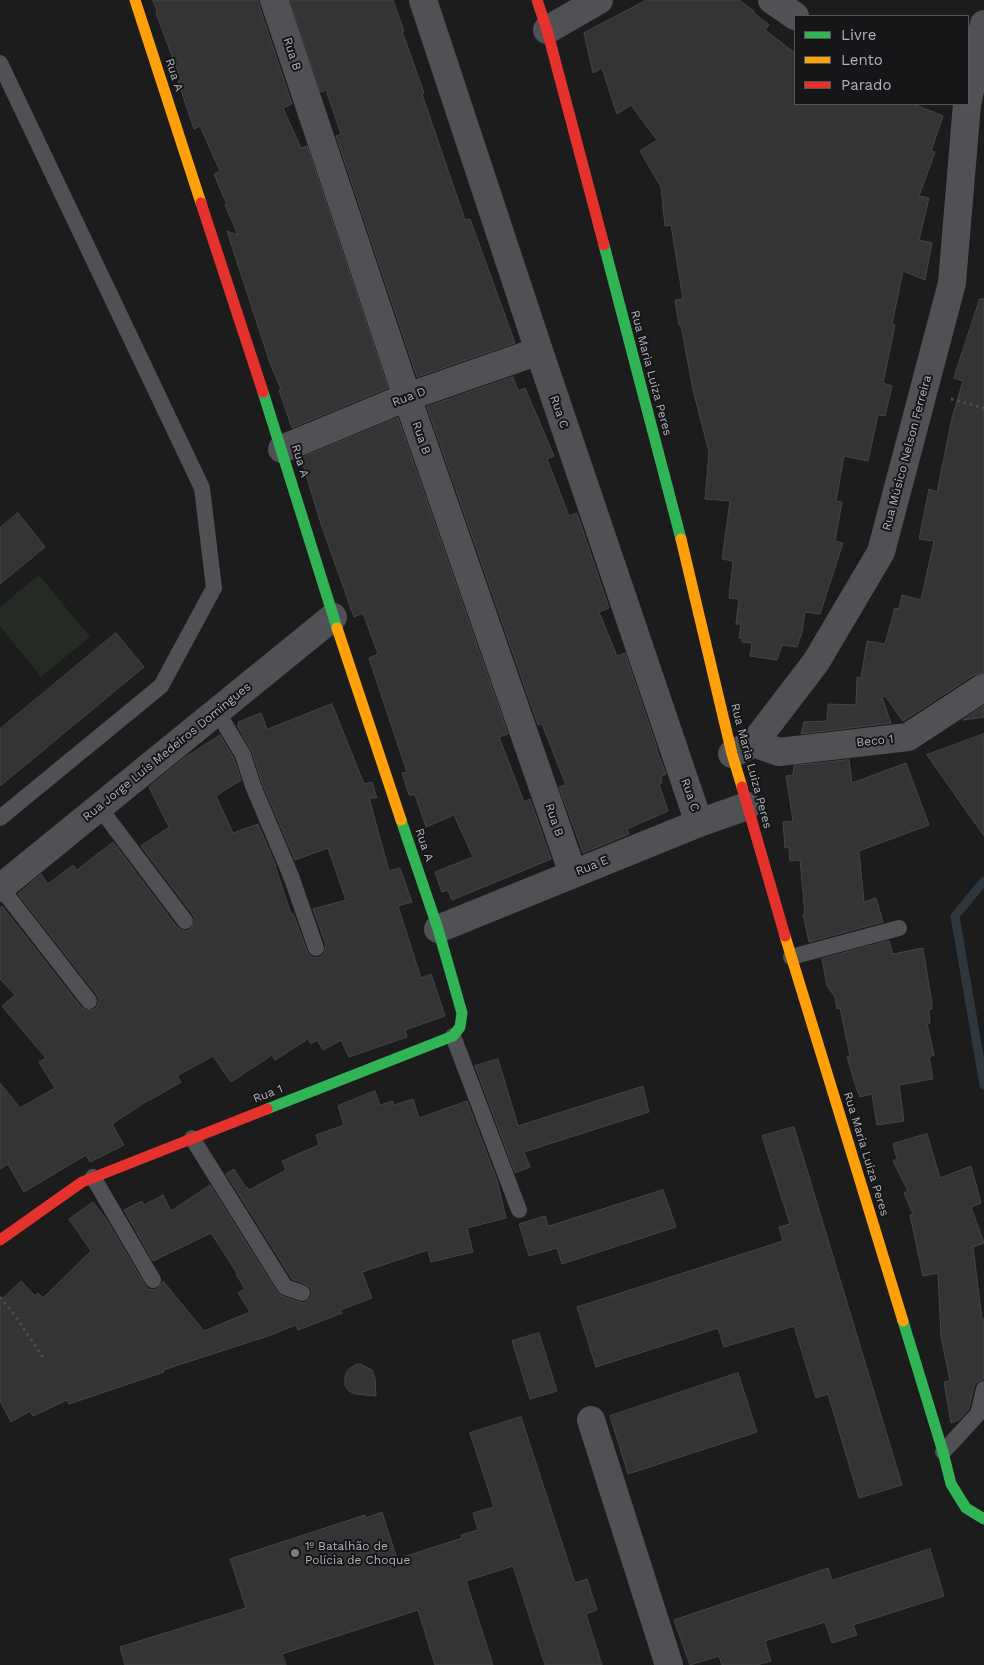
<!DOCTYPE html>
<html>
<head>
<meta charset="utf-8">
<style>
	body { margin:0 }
	#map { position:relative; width:984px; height:1665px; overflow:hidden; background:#1c1c1c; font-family:"Work Sans",sans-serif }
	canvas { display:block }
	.legend { position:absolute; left:794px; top:15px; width:175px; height:90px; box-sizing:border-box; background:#161618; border:1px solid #535559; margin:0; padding:6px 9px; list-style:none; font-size:15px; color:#aeb3bb }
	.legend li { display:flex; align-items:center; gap:10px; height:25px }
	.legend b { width:25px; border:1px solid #535559 }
</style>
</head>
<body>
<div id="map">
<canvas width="984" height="1665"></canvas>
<ul class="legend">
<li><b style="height:6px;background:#30b455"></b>Livre</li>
<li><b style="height:6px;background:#ff9f0a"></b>Lento</li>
<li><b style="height:6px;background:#e5322d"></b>Parado</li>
</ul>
</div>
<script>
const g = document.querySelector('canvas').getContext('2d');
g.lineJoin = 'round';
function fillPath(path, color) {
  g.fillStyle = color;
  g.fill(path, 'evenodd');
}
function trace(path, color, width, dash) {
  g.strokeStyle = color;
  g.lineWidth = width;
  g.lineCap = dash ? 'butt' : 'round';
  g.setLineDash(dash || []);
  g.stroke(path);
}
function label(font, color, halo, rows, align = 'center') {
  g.font = font + ' "Work Sans",sans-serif';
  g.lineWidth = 4;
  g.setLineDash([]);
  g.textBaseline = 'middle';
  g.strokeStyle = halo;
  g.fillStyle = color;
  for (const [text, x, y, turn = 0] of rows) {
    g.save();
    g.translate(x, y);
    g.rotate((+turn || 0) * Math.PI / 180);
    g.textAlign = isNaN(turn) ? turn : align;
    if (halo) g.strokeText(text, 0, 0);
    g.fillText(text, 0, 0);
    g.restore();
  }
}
fillPath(new Path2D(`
	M 39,575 L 90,637 L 41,677 L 0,626 L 0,607 Z`), '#242b25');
trace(new Path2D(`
	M 984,881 L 955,916 L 984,1085`), '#2f373e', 9);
const building = new Path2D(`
	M 153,0 L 259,0 L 259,5 L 292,104 L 283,108 L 301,148 L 307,146 L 388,388 L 292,428 L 279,390 L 281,389 L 270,363 L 227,231 L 238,235 L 225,205 L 227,205 L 214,174 L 220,171 L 200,126 L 194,129 L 178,81 L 181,80 L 156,13 L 157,12 Z
	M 290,0 L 393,0 L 404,31 L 402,31 L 424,93 L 422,94 L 465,220 L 470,219 L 515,343 L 417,377 L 336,136 L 341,134 L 326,90 L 321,92 Z
	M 647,0 L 739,0 L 754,11 L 753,12 L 769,25 L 765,30 L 795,53 L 795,104 L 913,104 L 943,116 L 931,151 L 935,152 L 919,196 L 929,198 L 919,240 L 932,243 L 925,280 L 903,271 L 892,324 L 895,325 L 883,383 L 892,386 L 885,416 L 878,415 L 868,461 L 844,456 L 836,501 L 842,502 L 835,541 L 843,543 L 820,614 L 805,612 L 802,632 L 797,647 L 782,645 L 777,660 L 750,656 L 752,643 L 742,642 L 742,638 L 739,638 L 741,624 L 736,624 L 739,599 L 729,598 L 733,561 L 722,559 L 730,501 L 705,499 L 709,452 L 693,390 L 681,325 L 679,325 L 675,300 L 683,299 L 671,225 L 665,226 L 661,187 L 640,151 L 657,140 L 631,105 L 617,114 L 602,68 L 593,73 L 584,33 Z
	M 980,299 L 984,299 L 984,673 L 974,675 L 903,721 L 885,696 L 882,697 L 891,723 L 801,734 L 804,722 L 827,721 L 828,704 L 856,705 L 857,677 L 861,678 L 867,641 L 885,644 L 895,608 L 899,609 L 902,595 L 921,600 L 934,541 L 919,539 L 929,489 L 937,492 L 952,418 L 963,381 L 954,378 Z
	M 513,377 L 518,391 L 525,388 L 554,456 L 547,459 L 569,516 L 577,513 L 609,608 L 599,612 L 617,656 L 625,653 L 657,748 L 656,748 L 666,774 L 661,777 L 662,783 L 659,784 L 668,811 L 627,829 L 629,834 L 583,853 L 559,787 L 566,785 L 542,724 L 538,725 L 427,407 Z
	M 398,418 L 508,734 L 499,737 L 524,802 L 530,799 L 551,859 L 452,900 L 448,890 L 442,892 L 435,872 L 473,857 L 454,815 L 426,827 L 415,795 L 409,795 L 402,773 L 407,772 L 369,658 L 378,654 L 363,613 L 354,617 L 321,524 L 301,458 Z
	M 18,513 L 45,547 L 0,584 L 0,528 Z
	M 116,633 L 144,667 L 0,786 L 0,729 Z
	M 332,704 L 364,784 L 372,782 L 377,798 L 369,798 L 389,871 L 400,868 L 412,902 L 398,906 L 421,978 L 431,974 L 445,1016 L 405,1030 L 407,1037 L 349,1057 L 341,1040 L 323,1050 L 317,1040 L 311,1044 L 308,1039 L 275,1060 L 272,1055 L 231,1082 L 213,1056 L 177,1076 L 181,1082 L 150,1100 L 150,1099 L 112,1124 L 124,1145 L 90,1162 L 86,1155 L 24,1192 L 8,1164 L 0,1169 L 0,1083 L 20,1108 L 55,1088 L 39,1062 L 46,1058 L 2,1006 L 15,995 L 0,979 L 0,908 L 2,906 L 81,1007 L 86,1010 L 95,1009 L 98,1004 L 99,999 L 97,995 L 18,894 L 41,874 L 48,884 L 73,865 L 77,870 L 113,842 L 177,927 L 181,930 L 186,931 L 191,929 L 195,920 L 193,915 L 141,846 L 169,827 L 149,787 L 184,758 L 220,735 L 234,759 L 241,780 L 216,796 L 233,833 L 258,824 L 276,866 L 275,866 L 291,914 L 293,913 L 307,951 L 309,955 L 314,958 L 320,957 L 324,954 L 326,945 L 313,909 L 346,900 L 328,848 L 295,860 L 262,783 L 252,752 L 237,725 L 239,724 L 238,722 L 261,713 L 267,729 Z
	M 984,706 L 984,717 L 963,720 Z
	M 984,734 L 984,836 L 927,755 Z
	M 849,760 L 852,783 L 906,763 L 929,825 L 859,851 L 864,902 L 876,898 L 883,922 L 809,942 L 803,914 L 805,914 L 800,860 L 790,861 L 789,847 L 785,848 L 783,822 L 793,821 L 786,776 L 793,775 L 794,766 Z
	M 889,941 L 893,954 L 923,948 L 932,1004 L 932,1009 L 929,1009 L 930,1023 L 927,1023 L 934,1055 L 929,1057 L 933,1079 L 899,1085 L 904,1121 L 877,1125 L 872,1094 L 860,1097 L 856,1087 L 847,1057 L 850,1056 L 840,1008 L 837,1009 L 835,997 L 827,986 L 822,959 Z
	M 498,1059 L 518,1126 L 643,1086 L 649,1112 L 524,1152 L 530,1167 L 515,1173 L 475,1066 Z
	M 375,1091 L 380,1105 L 393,1101 L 394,1105 L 413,1099 L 419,1118 L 467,1101 L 497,1180 L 506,1218 L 467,1228 L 473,1252 L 431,1262 L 428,1250 L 362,1272 L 372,1298 L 340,1310 L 342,1313 L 298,1330 L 296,1325 L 268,1336 L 163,1370 L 164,1372 L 69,1404 L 67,1400 L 33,1416 L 30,1411 L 11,1422 L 0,1401 L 0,1301 L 21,1281 L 35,1296 L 38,1293 L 43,1298 L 91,1251 L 69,1219 L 93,1202 L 106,1219 L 145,1285 L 148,1289 L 154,1290 L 158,1288 L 163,1281 L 204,1331 L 250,1312 L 238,1293 L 245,1289 L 236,1274 L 237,1273 L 211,1233 L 153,1261 L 124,1210 L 142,1201 L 144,1205 L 163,1195 L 171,1211 L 210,1185 L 277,1292 L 282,1296 L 299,1302 L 304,1303 L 311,1297 L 312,1292 L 310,1287 L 305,1284 L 292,1279 L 226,1174 L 234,1169 L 246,1188 L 247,1187 L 249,1190 L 286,1170 L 282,1161 L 319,1145 L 316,1135 L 344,1125 L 338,1106 Z
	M 794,1127 L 902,1485 L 859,1498 L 828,1394 L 816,1398 L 794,1326 L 724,1347 L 718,1328 L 596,1367 L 577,1307 L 783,1241 L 779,1227 L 790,1224 L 762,1136 Z
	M 927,1134 L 940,1178 L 971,1166 L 981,1203 L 971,1207 L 984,1243 L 973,1247 L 982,1319 L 984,1319 L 984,1379 L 977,1382 L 974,1386 L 969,1409 L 959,1420 L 951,1423 L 944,1382 L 950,1381 L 941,1336 L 938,1273 L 923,1276 L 910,1215 L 913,1214 L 904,1193 L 908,1191 L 893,1161 L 897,1159 L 893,1144 Z
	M 663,1190 L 676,1227 L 562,1264 L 557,1248 L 529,1256 L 519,1224 L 545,1216 L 548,1226 Z
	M 539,1333 L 557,1391 L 530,1399 L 512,1341 Z
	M 360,1364 L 372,1370 L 375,1378 L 376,1396 L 355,1394 L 349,1391 L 345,1385 L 345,1376 L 348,1370 L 355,1365 Z
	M 738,1373 L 757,1432 L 628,1474 L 610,1416 Z
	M 521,1417 L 575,1583 L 587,1579 L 597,1610 L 586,1614 L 602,1665 L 545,1665 L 513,1566 L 466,1581 L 493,1665 L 435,1665 L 418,1610 L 282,1654 L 286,1665 L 125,1665 L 120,1647 L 246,1608 L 230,1559 L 365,1515 L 366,1518 L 382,1512 L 397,1559 L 462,1538 L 461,1535 L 478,1530 L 473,1513 L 494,1507 L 470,1433 Z
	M 930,1549 L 944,1596 L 853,1625 L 857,1635 L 832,1643 L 825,1622 L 765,1641 L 771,1661 L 757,1665 L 722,1665 L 719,1656 L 690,1665 L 674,1620 L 828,1568 L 832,1580 Z`);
fillPath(building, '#343434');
trace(building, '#444548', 1);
trace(new Path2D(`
	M 951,399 L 984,408
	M 0,1297 L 16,1317 L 44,1359`), '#4c4d50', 3, [2.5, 4]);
trace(new Path2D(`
	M 0,63 L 202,488 L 214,588 L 161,686 L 0,818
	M 217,711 L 243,755 L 253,786 L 291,876 L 316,948
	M 99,807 L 185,921
	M 1,888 L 89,1001
	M 791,957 L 899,928
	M 453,1036 L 519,1210
	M 192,1138 L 285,1287 L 302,1293
	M 93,1177 L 153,1280
	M 943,1452 L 978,1414 L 984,1389`), '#505155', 16);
trace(new Path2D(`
	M 274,0 L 407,397 L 573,874
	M 423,0 L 539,351 L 699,823
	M 772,0 L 795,16
	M 547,30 L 599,0
	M 968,100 L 984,24
	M 282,449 L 407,397 L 539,351
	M 754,743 L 779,752 L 908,737 L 983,688
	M 732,754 L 754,743 L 816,662 L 881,552 L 952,283 L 967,104
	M 0,888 L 333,617
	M 438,929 L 699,823 L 747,806
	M 591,1420 L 669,1665`), '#505155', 28);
trace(new Path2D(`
	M 604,245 L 681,539
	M 263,392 L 337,628
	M 267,1109 L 453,1036 L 460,1027 L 462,1013 L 438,929 L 401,820
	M 903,1321 L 943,1452 L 951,1484 L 966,1508 L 984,1519`), '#30b455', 11);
trace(new Path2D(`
	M 135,0 L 201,203
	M 681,539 L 732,754 L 742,787
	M 337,628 L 401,820
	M 785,936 L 903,1321`), '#ff9f0a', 11);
trace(new Path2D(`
	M 537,0 L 547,30 L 604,245
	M 201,203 L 263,392
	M 742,787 L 785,936
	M 0,1240 L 82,1182 L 267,1109`), '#e5322d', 11);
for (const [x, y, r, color] of [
	[295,1553,5,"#7b7e83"]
]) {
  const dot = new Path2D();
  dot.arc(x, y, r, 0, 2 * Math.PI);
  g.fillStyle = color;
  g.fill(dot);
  trace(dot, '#161618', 2);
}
label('12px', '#aeb3bb', '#161618', [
	["Rua B",292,54,72],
	["Rua A",174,75,72],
	["Rua Maria Luiza Peres",651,373,75],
	["Rua D",409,397,-21],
	["Rua C",559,412,71],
	["Rua B",421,438,71],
	["Rua Músico Nelson Ferreira",907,453,-75],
	["Rua A",300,461,73],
	["Beco 1",875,741,-6],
	["Rua Jorge Luís Medeiros Domingues",167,752,-39],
	["Rua Maria Luiza Peres",751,766,75],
	["Rua C",690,795,71],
	["Rua B",554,820,71],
	["Rua A",424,845,71],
	["Rua E",592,866,-22],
	["Rua 1",268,1094,-21],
	["Rua Maria Luiza Peres",866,1154,73]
]);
label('12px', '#aeb3bb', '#161618', [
	["1º Batalhão de",305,1546],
	["Polícia de Choque",305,1560]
], 'left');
</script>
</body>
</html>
